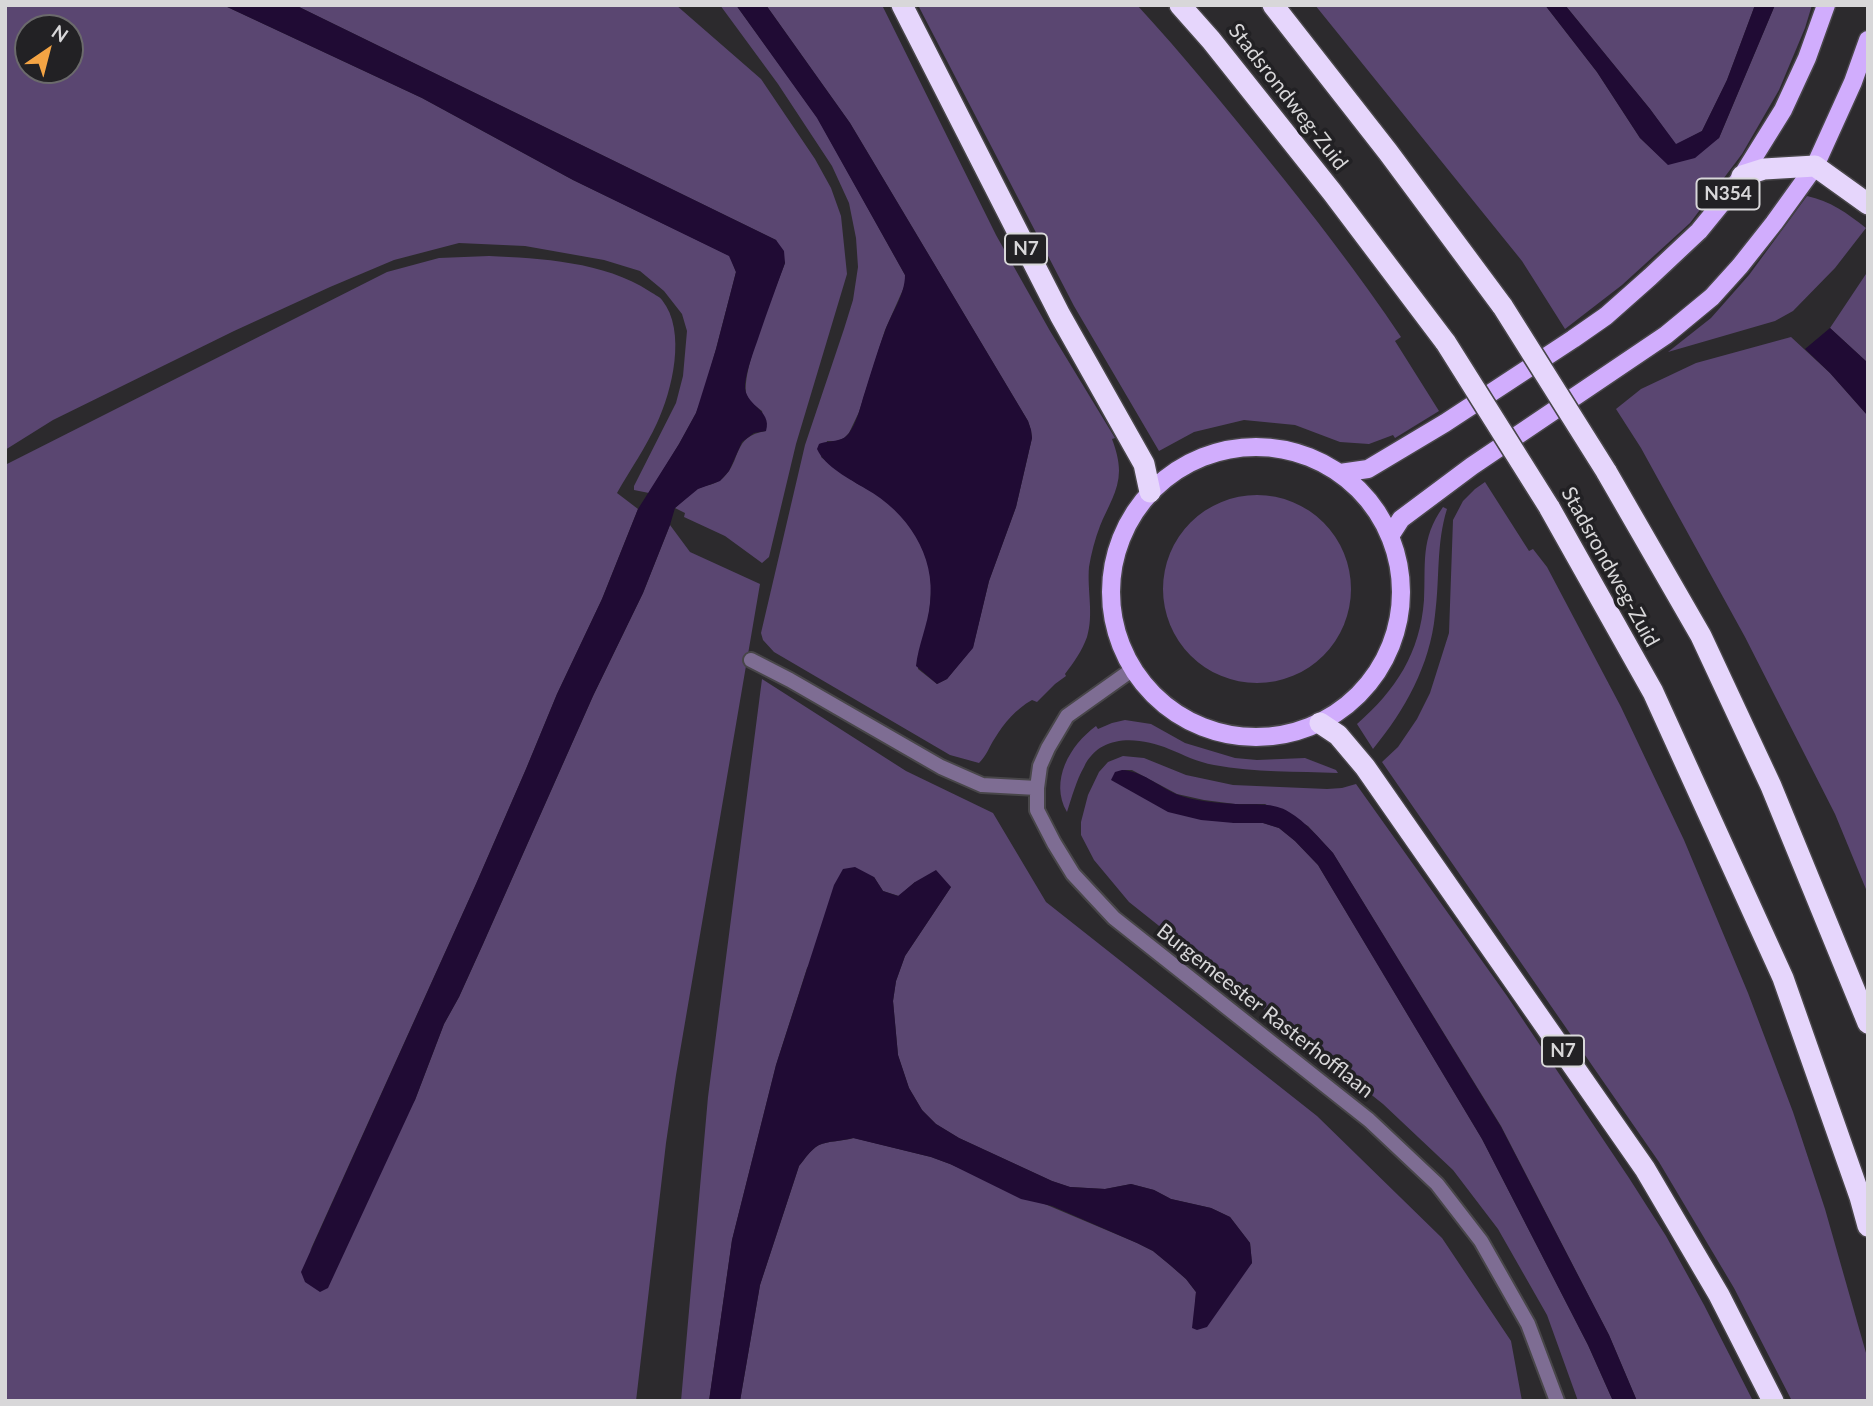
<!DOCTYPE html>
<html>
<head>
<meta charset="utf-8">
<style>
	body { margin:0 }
	#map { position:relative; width:1873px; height:1406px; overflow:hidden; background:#2c2a2d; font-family:Lato,sans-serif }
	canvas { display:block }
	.frame { position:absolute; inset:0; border:7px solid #d8d7d9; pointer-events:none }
	.north { position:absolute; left:14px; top:14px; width:70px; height:70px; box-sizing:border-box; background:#222124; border:2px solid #6b6a6c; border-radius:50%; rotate:35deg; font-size:19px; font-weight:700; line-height:28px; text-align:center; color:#d8d7d9 }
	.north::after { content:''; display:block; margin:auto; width:24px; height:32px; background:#f4a444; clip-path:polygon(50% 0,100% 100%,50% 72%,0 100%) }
</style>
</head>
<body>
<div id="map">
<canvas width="1873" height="1406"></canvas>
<div class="frame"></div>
<div class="north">N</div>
</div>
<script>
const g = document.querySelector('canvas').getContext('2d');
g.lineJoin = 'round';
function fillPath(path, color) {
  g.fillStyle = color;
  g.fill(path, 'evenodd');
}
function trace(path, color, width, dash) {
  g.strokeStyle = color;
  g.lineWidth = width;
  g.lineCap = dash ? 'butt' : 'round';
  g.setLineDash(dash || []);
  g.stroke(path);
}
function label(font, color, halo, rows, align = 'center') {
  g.font = font + ' Lato,sans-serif';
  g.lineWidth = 7;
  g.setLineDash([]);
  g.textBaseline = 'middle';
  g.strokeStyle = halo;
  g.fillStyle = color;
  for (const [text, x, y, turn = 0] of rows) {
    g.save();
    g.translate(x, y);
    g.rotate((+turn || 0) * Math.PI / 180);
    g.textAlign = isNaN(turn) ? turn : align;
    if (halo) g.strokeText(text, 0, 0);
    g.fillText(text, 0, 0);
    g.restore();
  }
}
fillPath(new Path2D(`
	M 5,5 L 223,5 L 422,98 L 573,180 L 730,256 L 736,272 L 716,349 L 703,395 L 696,413 L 679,444 L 649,493 L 634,490 L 634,486 L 676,403 L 683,376 L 687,331 L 682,314 L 664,291 L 640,271 L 604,260 L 525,246 L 459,243 L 394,260 L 330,287 L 234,331 L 53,420 L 5,450 ZM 28,28 L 70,28 L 70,70 L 28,70 Z
	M 295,5 L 676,5 L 761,79 L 815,159 L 831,188 L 841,216 L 847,274 L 796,444 L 769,557 L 762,563 L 725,536 L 684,517 L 685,513 L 675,508 C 682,502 689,494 697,489 C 705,485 716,485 723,478 C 742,460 732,436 766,431 L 762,411 C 757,407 749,402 747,396 C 739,375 776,288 785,263 L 776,240 Z
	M 720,5 L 736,5 L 817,117 L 905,275 L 905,285 L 885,330 L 859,412 L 849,433 L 844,438 L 837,441 L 827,441 L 821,457 C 832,466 844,475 856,483 C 865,488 876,493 884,499 C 910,520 932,555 931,588 C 931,615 923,643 918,669 L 937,684 L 947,679 L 973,647 L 989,581 L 1016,507 L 1032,438 L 1031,430 L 1028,421 L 850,123 L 766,5 L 882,5 L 996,235 L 1050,331 L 1115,438 L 1112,439 C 1116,450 1119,460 1119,471 C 1119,491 1107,508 1100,526 C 1095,539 1091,554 1089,567 C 1087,590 1094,615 1087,637 C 1082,651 1074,662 1065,674 L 1066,676 L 1055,684 L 1037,702 L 1032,700 C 1016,709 1004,723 995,738 C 989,747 987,755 979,763 L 950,755 L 774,652 L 763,640 L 761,633 L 805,445 L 844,329 L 853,300 L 858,267 L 856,238 L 849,203 L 832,166 L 778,84 Z
	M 918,5 L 1137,5 C 1182,54 1224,105 1266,157 C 1313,215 1359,274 1401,337 L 1395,341 L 1439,411 L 1395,438 L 1393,435 L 1369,444 L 1340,442 L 1295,425 L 1244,420 L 1194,432 L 1159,451 L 1074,306 Z
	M 1315,5 L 1545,5 L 1597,72 L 1640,138 L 1668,164 L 1719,138 L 1775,5 L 1812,5 L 1805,28 L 1779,90 L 1742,154 L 1690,223 L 1622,285 L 1565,329 L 1522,261 Z
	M 1565,5 L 1755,5 L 1727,80 L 1702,131 L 1676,145 L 1650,109 Z
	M 1807,196 C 1830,201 1847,213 1866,228 L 1835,268 L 1793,311 L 1775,321 L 1668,352 L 1711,318 L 1749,275 Z
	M 489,256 C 540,258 605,262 649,291 C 653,294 659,296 662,300 C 687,331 672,391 657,423 C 646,447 630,470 617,493 L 638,509 L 602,599 L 557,694 L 526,769 L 476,884 L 310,1251 L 415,1100 L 444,1024 L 459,997 L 483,944 L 593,696 L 643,593 L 670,525 L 690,552 L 760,584 L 676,1075 L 666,1143 L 636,1401 L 5,1401 L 5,465 L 387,272 L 439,258 Z
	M 1868,271 L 1868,363 L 1830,328 Z
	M 1791,337 L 1830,373 L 1868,416 L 1868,894 L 1835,814 L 1745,637 L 1641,448 L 1616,409 L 1641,389 L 1696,363 Z
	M 1485,482 L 1529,551 L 1533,549 L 1547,567 L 1621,707 L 1684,840 L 1748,993 L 1793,1112 L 1825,1209 L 1868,1360 L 1868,1401 L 1792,1401 L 1734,1288 L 1659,1162 L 1382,762 L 1398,747 L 1417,719 L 1430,693 L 1449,633 L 1453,520 L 1463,501 L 1475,489 Z
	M1163 589a94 94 0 1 1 188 0a94 94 0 1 1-188 0Z
	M 1443,507 L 1447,509 C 1436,544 1440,579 1435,615 C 1430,665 1405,710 1373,749 L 1357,724 C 1396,690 1420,653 1424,600 C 1426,564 1420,539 1443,507 Z
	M 762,679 L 906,771 L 993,813 L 1046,902 L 1317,1116 L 1442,1238 L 1511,1341 L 1522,1401 L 740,1401 L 760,1285 L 799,1166 C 805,1159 810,1150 819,1145 C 827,1141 844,1141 854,1138 L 931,1157 L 950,1164 L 1137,1243 L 1153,1251 L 1170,1265 L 1186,1279 L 1196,1292 L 1195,1307 L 1252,1263 L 1250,1243 L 1230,1217 L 1211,1208 L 1171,1199 L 1154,1190 L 1131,1184 L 1105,1189 L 1070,1187 L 1052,1181 L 959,1138 L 936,1124 L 922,1110 L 909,1088 L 898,1055 L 893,1001 L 896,981 L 905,956 L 951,887 L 915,882 L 899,896 L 883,891 L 874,877 L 807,968 L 776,1065 L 732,1240 L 709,1401 L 681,1401 L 708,1097 Z
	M 1125,720 L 1151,724 L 1185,743 L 1235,758 L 1257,760 L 1305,758 L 1336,770 L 1338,773 C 1297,771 1255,773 1214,765 C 1197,762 1184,755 1169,749 C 1140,737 1100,733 1084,767 C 1076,781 1072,797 1067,812 C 1049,781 1070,745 1096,726 L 1098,729 L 1112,723 Z
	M 1123,756 L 1144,758 L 1186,775 L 1233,785 L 1327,789 L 1342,788 L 1356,784 L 1507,996 L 1629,1178 L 1666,1236 L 1704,1305 L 1753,1401 L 1637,1401 L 1609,1335 L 1501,1126 L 1333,853 L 1308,826 L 1265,804 L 1235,804 L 1204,800 L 1177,794 L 1132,770 L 1122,770 L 1234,823 L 1263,823 L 1279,828 L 1295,841 L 1318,865 L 1482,1139 L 1588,1345 L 1613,1401 L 1578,1401 L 1547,1315 L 1498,1229 L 1453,1170 L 1383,1104 L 1129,902 L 1094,860 L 1081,835 L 1081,822 L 1088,795 L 1099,772 L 1108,762 Z`), '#5a4671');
fillPath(new Path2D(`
	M 223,5 L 295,5 L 776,240 L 784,251 L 785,263 C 776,288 767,312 759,336 C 754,351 747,368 745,384 C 743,406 773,409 766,431 L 754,433 L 742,442 L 729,471 L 720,481 L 698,489 L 675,508 L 670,525 L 643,593 L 593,696 L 483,944 L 459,997 L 444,1024 L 415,1100 L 328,1288 L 320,1292 L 305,1282 L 301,1272 L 476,884 L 526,769 L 557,694 L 602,599 L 638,509 L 679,444 L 696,413 L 716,349 L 736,272 L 729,256 L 573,180 L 422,98 Z
	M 736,5 L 766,5 L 850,123 L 1028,421 L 1031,430 L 1032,438 L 1016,507 L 989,581 L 973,648 L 947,679 L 937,684 L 916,666 C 918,645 928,625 930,603 C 936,555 907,512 866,489 C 850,479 825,467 817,449 L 819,444 C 829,440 842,443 849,433 C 856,424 860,409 863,398 C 870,376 877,352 885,331 C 892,312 905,295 905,275 L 817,118 Z
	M 1545,5 L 1565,5 L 1650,109 L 1676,144 L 1702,131 L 1727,80 L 1755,5 L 1775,5 L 1719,138 L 1695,158 L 1668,165 L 1640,138 L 1597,72 Z
	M 1830,328 L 1868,363 L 1868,416 L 1830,373 L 1805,349 Z
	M 1122,770 C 1142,771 1158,786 1176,794 C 1194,801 1216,803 1236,804 C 1253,805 1274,802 1289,812 C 1306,822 1319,838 1333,853 L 1501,1127 L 1609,1335 L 1637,1401 L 1613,1401 L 1588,1345 L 1482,1139 L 1318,865 L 1295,841 L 1279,828 L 1263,823 L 1234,823 L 1201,820 L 1168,812 L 1111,780 L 1115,772 Z
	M 855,867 L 874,877 L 883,891 L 898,896 L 915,882 L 936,870 L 951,887 L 905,956 L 896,981 L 893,1001 L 898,1055 L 909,1088 L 922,1110 L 936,1124 L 959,1138 L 1052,1181 L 1070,1187 L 1105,1189 L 1131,1184 L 1154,1190 L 1171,1199 L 1211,1208 L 1230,1217 L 1250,1243 L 1252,1263 L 1207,1327 L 1197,1330 L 1192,1328 L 1196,1292 L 1186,1279 L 1170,1265 L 1153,1251 L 1137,1243 L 1052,1206 L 1021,1199 L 950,1164 L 931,1157 L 853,1138 C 843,1141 827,1141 819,1145 C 810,1150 805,1159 799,1166 L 760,1285 L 740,1401 L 709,1401 L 732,1240 L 776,1065 L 834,885 L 843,869 Z`), '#200b34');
const street = new Path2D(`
	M 751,660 L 790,680 L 941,767 L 982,785 L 1037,788
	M 1133,669 L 1067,716 L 1048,748 L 1040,766 L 1037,788 L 1037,810 L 1054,843 L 1073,874 L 1114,918 L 1369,1120 L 1437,1184 L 1481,1241 L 1528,1324 L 1557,1401`);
const primary = new Path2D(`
	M1111 592a145 145 0 1 1 290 0a145 145 0 1 1-290 0Z
	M 1340,473 L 1368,469 L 1445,423 L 1573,339 L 1606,316 L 1650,277 L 1699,231 L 1721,204 L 1742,176 L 1783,110 L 1807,58 L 1826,5
	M 1390,536 L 1401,519 L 1472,466 L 1666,335 L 1712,297 L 1740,266 L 1774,223 L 1815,166 L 1853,82 L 1868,40`);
const highway = new Path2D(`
	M 902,5 L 1060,315 L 1144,464 L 1150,492
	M 1180,5 L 1211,40 L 1332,192 L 1446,343
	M 1273,5 L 1388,152 L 1503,307
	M 1742,176 L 1764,169 L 1815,166 L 1868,204
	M 1606,471 L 1701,636 L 1771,786 L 1868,1023
	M 1549,507 L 1653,692 L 1783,978 L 1860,1197 L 1868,1226
	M 1320,723 L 1338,735 L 1365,767 L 1645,1169 L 1719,1295 L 1773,1401`);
trace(street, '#484649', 18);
trace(primary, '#484649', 21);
trace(highway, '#484649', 24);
trace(street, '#7e6d93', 14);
trace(primary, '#d1adfd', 18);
trace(highway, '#e6d6fc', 21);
const highwayBridge = new Path2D(`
	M 1503,307 L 1606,471
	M 1446,343 L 1549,507`);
trace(highwayBridge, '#484649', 24, []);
trace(highwayBridge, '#e6d6fc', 21);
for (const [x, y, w] of [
	[1728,194,63],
	[1026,249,42],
	[1563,1051,42]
]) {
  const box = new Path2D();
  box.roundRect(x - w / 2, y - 15.5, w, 31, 5);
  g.fillStyle = '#222124';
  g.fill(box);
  trace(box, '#d8d7d9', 2);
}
label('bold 19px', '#d8d7d9', null, [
	["N354",1728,194],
	["N7",1026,249],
	["N7",1563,1051]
]);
label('21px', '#d8d7d9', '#222124', [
	["Stadsrondweg-Zuid",1288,97,52],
	["Stadsrondweg-Zuid",1610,567,61],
	["Burgemeester Rasterhofflaan",1265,1011,38]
]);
</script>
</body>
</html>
